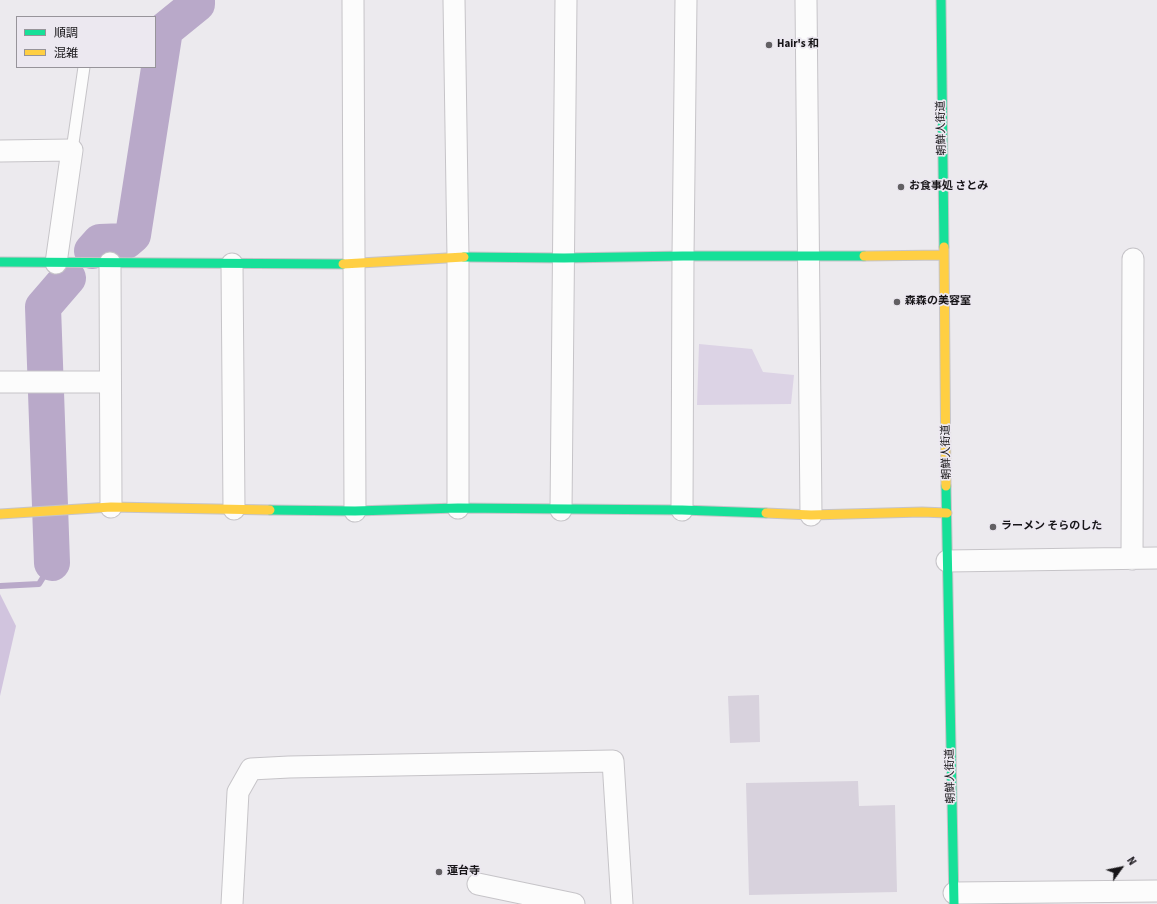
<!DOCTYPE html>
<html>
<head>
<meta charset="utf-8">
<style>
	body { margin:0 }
	#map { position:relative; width:1157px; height:904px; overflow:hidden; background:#eceaee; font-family:"Source Sans 3","Noto Sans JP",sans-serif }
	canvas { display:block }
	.legend { position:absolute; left:16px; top:16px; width:140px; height:52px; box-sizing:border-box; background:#ece8f0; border:1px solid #97949a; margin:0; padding:5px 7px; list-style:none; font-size:12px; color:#171518 }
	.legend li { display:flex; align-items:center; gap:8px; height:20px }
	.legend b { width:20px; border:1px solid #97949a }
	.north { position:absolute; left:1101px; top:848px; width:40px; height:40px; -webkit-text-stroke:3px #ece8f0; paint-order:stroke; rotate:57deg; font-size:11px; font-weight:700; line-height:16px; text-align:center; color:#171518 }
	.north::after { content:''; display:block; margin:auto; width:14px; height:18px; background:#171518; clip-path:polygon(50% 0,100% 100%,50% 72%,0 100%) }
</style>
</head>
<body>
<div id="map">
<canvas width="1157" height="904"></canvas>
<ul class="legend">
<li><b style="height:5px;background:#16e098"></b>順調</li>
<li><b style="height:5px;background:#ffcf43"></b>混雑</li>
</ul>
<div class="north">N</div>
</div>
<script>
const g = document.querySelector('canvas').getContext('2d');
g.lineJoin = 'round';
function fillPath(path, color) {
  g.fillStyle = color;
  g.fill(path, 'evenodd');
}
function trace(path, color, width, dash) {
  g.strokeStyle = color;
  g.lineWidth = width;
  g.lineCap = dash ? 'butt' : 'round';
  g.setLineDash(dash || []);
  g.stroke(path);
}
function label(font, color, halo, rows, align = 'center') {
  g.font = font + ' "Source Sans 3","Noto Sans JP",sans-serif';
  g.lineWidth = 3.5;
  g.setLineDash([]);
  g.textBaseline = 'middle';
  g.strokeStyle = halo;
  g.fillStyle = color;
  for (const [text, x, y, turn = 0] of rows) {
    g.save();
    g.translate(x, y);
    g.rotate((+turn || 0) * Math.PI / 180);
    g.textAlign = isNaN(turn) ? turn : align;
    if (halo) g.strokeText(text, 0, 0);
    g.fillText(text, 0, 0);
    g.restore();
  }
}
fillPath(new Path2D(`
	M 699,344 L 752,349 L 763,372 L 794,375 L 791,404 L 697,405 Z`), '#dcd3e5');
fillPath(new Path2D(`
	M 0,594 L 16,626 L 0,696 Z`), '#d1c4de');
trace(new Path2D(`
	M 0,586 L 39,584 L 52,563`), '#b9a9c9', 6);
trace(new Path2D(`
	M 92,251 L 100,242 L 126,241 L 133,235 L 165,30 L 197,4 L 197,0
	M 52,563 L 43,307 L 68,278`), '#b9a9c9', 36);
fillPath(new Path2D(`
	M 759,695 L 760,742 L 730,743 L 728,696 Z
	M 858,781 L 859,806 L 895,805 L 897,892 L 749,895 L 746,783 Z`), '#d8d2dd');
const lane = new Path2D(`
	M 72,150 L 84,67`);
const street = new Path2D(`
	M 353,0 L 355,511
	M 454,0 L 458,257 L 458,508
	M 806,0 L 811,515
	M 0,151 L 72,150 L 56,263
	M 110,263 L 111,507
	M 232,264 L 234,509
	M 0,382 L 110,382
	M 561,510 L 566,0
	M 682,510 L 683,256 L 686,0
	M 1132,559 L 1133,259
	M 947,561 L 1157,558
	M 478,884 L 574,904
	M 954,893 L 1157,891
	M 232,904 L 238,792 L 251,769 L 289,767 L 613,761 L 622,904`);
const fast = new Path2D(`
	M 941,0 L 944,247
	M 464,257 L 564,258 L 683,256 L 864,256
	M 0,262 L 343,264
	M 946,486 L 954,904
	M 270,510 L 355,511 L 458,508 L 682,510 L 766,513`);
const slow = new Path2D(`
	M 944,247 L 946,486
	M 864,256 L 944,255
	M 343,264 L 464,257
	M 766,513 L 811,515 L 922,512 L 947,513
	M 0,514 L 111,507 L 270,510`);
trace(lane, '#c6c4c8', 13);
trace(street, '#c6c4c8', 23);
trace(fast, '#c6c4c8', 11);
trace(slow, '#c6c4c8', 11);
trace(lane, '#fcfcfc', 11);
trace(street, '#fcfcfc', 21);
trace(fast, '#16e098', 9);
trace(slow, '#ffcf43', 9);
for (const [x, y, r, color] of [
	[769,45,4,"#626063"],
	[901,187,4,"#626063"],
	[897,302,4,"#626063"],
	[993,527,4,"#626063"],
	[439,872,4,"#626063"]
]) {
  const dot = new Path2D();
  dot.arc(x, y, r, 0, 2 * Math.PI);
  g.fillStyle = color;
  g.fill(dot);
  trace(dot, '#ece8f0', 1.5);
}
label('bold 11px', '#171518', '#ece8f0', [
	["Hair's 和",777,45],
	["お食事処 さとみ",909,187],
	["森森の美容室",905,302],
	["ラーメン そらのした",1001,527],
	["蓮台寺",447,872]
], 'left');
label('11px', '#171518', '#ece8f0', [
	["朝鮮人街道",942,128,-91],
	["朝鮮人街道",947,452,-91],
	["朝鮮人街道",951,776,-91]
]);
</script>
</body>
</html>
